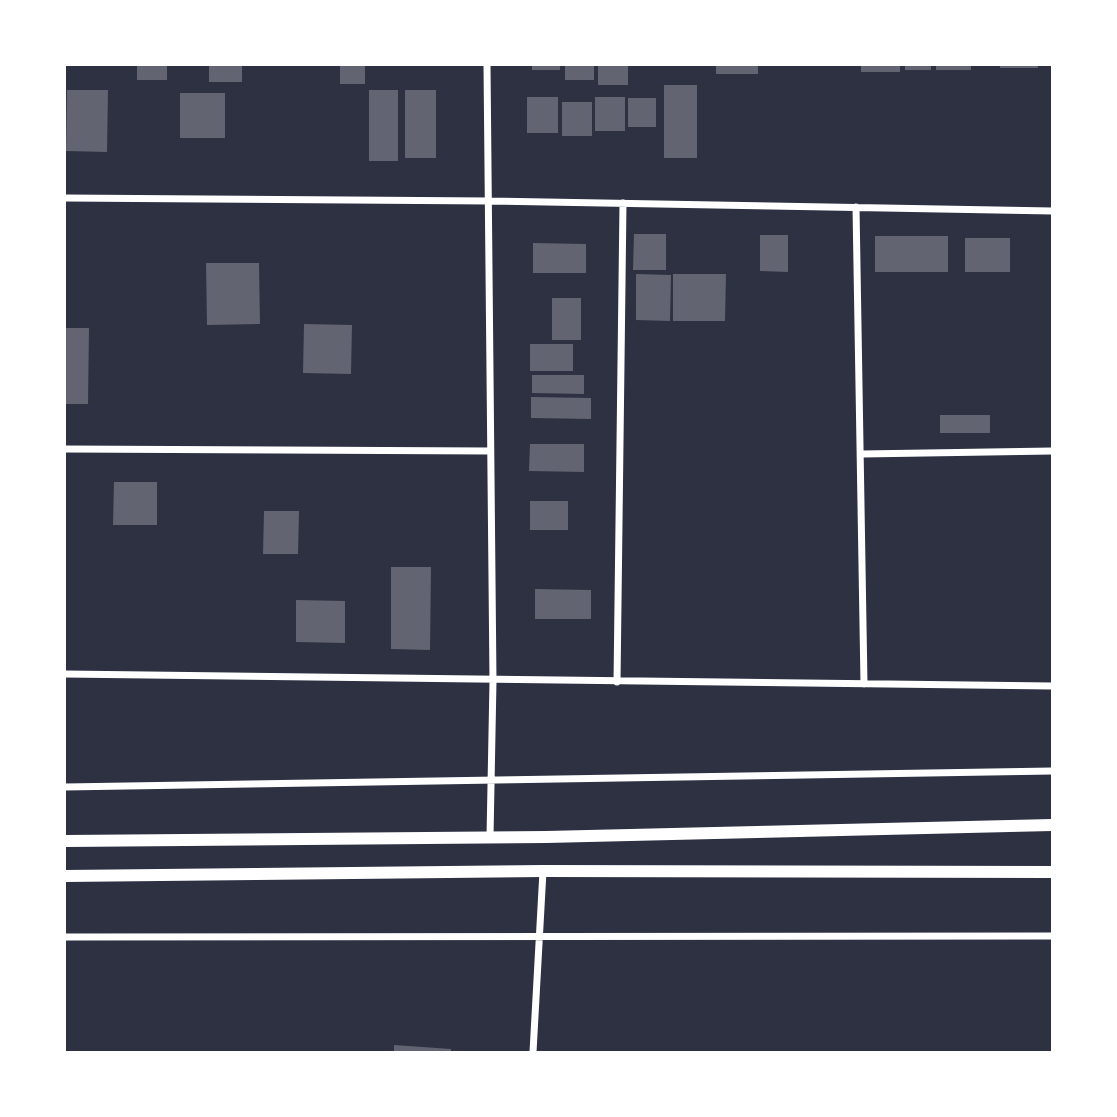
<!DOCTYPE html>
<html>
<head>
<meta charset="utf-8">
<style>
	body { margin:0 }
	#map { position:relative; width:1117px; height:1117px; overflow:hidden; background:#2d3142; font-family:Overpass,sans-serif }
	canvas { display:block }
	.frame { position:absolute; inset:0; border:66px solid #fff; pointer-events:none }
</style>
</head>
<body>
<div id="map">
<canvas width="1117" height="1117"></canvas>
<div class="frame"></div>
</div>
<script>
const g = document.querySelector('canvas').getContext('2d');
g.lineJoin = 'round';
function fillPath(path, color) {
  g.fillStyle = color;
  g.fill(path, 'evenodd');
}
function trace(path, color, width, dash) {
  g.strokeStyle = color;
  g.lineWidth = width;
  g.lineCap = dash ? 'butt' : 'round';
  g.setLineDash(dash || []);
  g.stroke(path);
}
fillPath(new Path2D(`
	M 137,65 L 167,65 L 167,80 L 137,80 Z
	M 209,65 L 242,65 L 242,82 L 209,82 Z
	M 340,65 L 365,65 L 365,84 L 340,84 Z
	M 532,65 L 560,65 L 560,70 L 532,70 Z
	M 565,65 L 594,65 L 594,80 L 565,80 Z
	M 598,65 L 628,65 L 628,85 L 598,85 Z
	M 716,65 L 758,65 L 758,74 L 716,74 Z
	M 861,65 L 900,65 L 900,72 L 861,72 Z
	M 905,65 L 931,65 L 931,70 L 905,70 Z
	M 936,65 L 971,65 L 971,70 L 936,70 Z
	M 1000,65 L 1038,65 L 1038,68 L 1000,68 Z
	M 664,85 L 697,85 L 697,158 L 664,158 Z
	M 67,90 L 108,90 L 107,152 L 66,151 Z
	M 369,90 L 398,90 L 398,161 L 369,161 Z
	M 405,90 L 436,90 L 436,158 L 405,158 Z
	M 180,93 L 225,93 L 225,138 L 180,138 Z
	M 527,97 L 558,97 L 558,133 L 527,133 Z
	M 595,97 L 625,97 L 625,131 L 595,131 Z
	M 628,98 L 656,98 L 656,127 L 628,127 Z
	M 562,102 L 592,102 L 592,136 L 562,136 Z
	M 634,234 L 666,234 L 666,270 L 633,270 Z
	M 760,235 L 788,235 L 788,272 L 760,271 Z
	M 875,236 L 948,236 L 948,272 L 875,272 Z
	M 965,238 L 1010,238 L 1010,272 L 965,272 Z
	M 533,243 L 586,244 L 586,273 L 533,273 Z
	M 206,263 L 259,263 L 260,324 L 207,325 Z
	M 636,274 L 671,275 L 670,321 L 636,320 Z
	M 673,274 L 726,274 L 725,321 L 673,321 Z
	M 552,298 L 581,298 L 581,340 L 552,340 Z
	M 304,324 L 352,325 L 351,374 L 303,373 Z
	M 65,328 L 89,328 L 88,404 L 65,404 Z
	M 530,344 L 573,344 L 573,371 L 530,371 Z
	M 532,375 L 584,375 L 584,394 L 532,393 Z
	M 531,397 L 591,398 L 591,419 L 531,418 Z
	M 940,415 L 990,415 L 990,433 L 940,433 Z
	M 530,444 L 584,444 L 584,472 L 529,471 Z
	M 114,482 L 157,482 L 157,525 L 113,525 Z
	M 530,501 L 568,501 L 568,530 L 530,530 Z
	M 264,511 L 299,511 L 298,554 L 263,554 Z
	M 391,567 L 431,567 L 430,650 L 391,649 Z
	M 535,589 L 591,590 L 591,619 L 535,619 Z
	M 296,600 L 345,601 L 345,643 L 296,642 Z
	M 394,1045 L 451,1049 L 451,1052 L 394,1052 Z`), '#626471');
trace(new Path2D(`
	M 487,65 L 493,681 L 490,837
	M 65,198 L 490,201 L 1052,211
	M 856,207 L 864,684
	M 65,449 L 490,451
	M 862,454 L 1052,451
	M 65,674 L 1052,686
	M 617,682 L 623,203
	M 65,787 L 1052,771
	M 65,937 L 1052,936
	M 533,1052 L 543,871`), '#fff', 7);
trace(new Path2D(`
	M 65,841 L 546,837 L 1052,825
	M 65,876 L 543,871 L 1052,872`), '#fff', 12);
</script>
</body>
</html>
